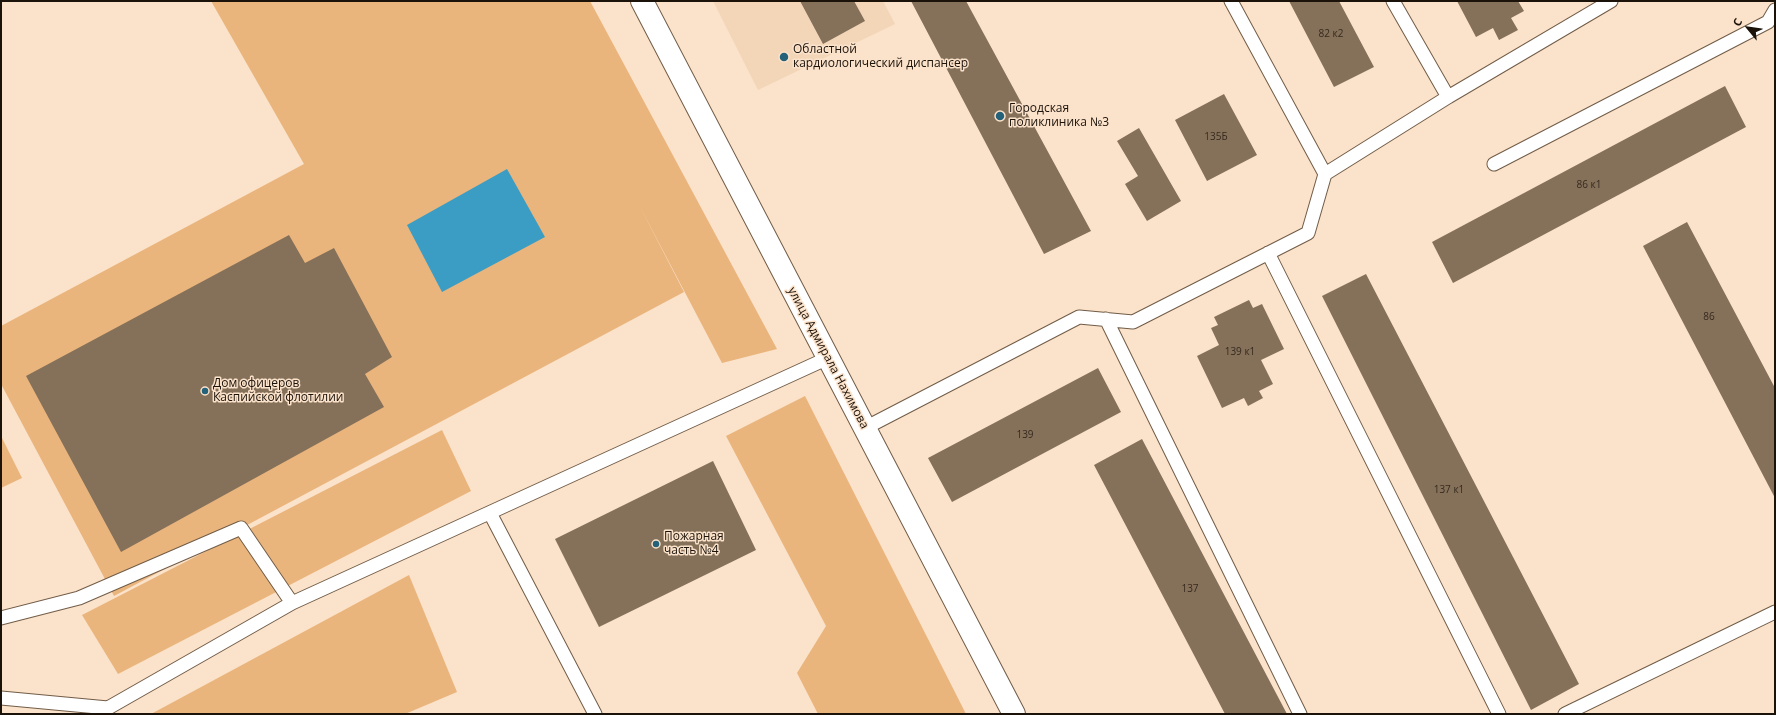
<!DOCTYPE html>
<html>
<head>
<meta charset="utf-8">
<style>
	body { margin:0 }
	#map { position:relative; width:1776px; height:715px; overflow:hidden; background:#fbe2ca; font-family:"Open Sans",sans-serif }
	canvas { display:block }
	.frame { position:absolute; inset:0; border:2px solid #1b120a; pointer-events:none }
	.north { position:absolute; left:1728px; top:8px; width:40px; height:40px; -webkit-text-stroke:3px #fbe2ca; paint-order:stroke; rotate:299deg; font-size:11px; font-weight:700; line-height:16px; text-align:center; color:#1b120a }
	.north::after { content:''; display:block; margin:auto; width:14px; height:18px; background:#1b120a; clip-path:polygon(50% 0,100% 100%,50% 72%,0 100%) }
</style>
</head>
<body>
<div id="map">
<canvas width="1776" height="715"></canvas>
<div class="frame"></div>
<div class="north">С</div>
</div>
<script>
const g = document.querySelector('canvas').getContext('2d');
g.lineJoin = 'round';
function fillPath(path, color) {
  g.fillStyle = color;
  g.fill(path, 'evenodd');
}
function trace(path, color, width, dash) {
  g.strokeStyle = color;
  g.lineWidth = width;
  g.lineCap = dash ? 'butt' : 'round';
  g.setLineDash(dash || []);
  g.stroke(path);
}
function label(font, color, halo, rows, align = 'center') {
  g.font = font + ' "Open Sans",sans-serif';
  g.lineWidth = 3;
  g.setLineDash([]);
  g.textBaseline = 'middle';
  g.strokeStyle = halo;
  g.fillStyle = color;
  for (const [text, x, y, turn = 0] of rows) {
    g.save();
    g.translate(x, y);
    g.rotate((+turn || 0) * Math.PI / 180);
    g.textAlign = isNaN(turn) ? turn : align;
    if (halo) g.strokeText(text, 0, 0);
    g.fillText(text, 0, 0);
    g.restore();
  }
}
fillPath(new Path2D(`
	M 713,1 L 883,1 L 895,24 L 758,90 Z`), '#f3d6b8');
fillPath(new Path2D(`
	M 211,1 L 590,1 L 777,349 L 722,363 L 638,203 L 684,292 L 114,596 L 1,384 L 1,326 L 304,164 Z
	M 805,396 L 966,714 L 818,714 L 797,673 L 826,626 L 726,436 Z
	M 442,430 L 471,491 L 118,674 L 82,615 Z
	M 1,436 L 22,478 L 1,488 Z
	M 409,575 L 457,692 L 405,714 L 151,714 Z`), '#eab57c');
fillPath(new Path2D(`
	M 507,169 L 545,237 L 442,292 L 407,225 Z`), '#3b9dc4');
fillPath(new Path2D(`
	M 800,1 L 854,1 L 865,21 L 823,44 Z
	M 911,1 L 966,1 L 1091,231 L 1044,254 Z
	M 1289,1 L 1339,1 L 1374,67 L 1334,87 Z
	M 1457,1 L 1518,1 L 1524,11 L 1511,18 L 1518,30 L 1499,40 L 1493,28 L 1476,37 Z
	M 1725,86 L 1746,127 L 1453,283 L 1432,242 Z
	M 1224,94 L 1257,155 L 1207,181 L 1175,120 Z
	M 1139,128 L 1181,201 L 1147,221 L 1125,184 L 1138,176 L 1117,141 Z
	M 1687,222 L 1775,388 L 1775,498 L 1643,246 Z
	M 289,235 L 305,263 L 334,248 L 392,357 L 365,374 L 384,407 L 121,552 L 26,376 Z
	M 1366,274 L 1579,684 L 1531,710 L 1322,296 Z
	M 1249,300 L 1253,308 L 1262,304 L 1284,349 L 1261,360 L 1273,384 L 1259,391 L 1263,398 L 1248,406 L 1244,398 L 1222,408 L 1197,356 L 1219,345 L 1211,328 L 1218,325 L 1214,317 Z
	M 1098,368 L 1121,412 L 952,502 L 928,458 Z
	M 1142,439 L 1287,714 L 1225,714 L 1094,465 Z
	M 713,461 L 756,550 L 599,627 L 555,539 Z`), '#85705a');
const lane = new Path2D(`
	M 1231,1 L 1325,174
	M 1393,1 L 1448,97
	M 1494,164 L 1768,22 L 1775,10
	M 1268,253 L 1499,714
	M 1106,319 L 1300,714
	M 865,428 L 1079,317 L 1133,322 L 1308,233 L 1325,174 L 1448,97 L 1611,1
	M 490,513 L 595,714
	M 1,618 L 79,598 L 241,528 L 292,603
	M 1,698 L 108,708 L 292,603 L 828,358
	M 1565,714 L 1775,612`);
const secondary = new Path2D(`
	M 642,1 L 1014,714`);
trace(lane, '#715c47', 15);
trace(secondary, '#715c47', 24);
trace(lane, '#fff', 13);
trace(secondary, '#fff', 22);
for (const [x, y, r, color] of [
	[784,57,5,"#256179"],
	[1000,116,5,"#256179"],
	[205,391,4,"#256179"],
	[656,544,4,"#256179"]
]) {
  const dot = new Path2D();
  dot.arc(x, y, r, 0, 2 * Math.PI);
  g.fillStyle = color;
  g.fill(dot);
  trace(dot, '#fbe2ca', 1.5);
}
label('10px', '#362a1e', null, [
	["82 к2",1331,34],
	["135Б",1216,137],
	["86 к1",1589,185],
	["86",1709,317],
	["139 к1",1240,352],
	["139",1025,435],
	["137 к1",1449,490],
	["137",1190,589]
]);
label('12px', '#1b120a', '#fbe2ca', [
	["Областной",793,50],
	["кардиологический диспансер",793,64],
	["Городская",1009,109],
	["поликлиника №3",1009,123],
	["Дом офицеров",213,384],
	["Каспийской флотилии",213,398],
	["Пожарная",664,537],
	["часть №4",664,551]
], 'left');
label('12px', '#1b120a', '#fbe2ca', [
	["улица Адмирала Нахимова",828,358,62]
]);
</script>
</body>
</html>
